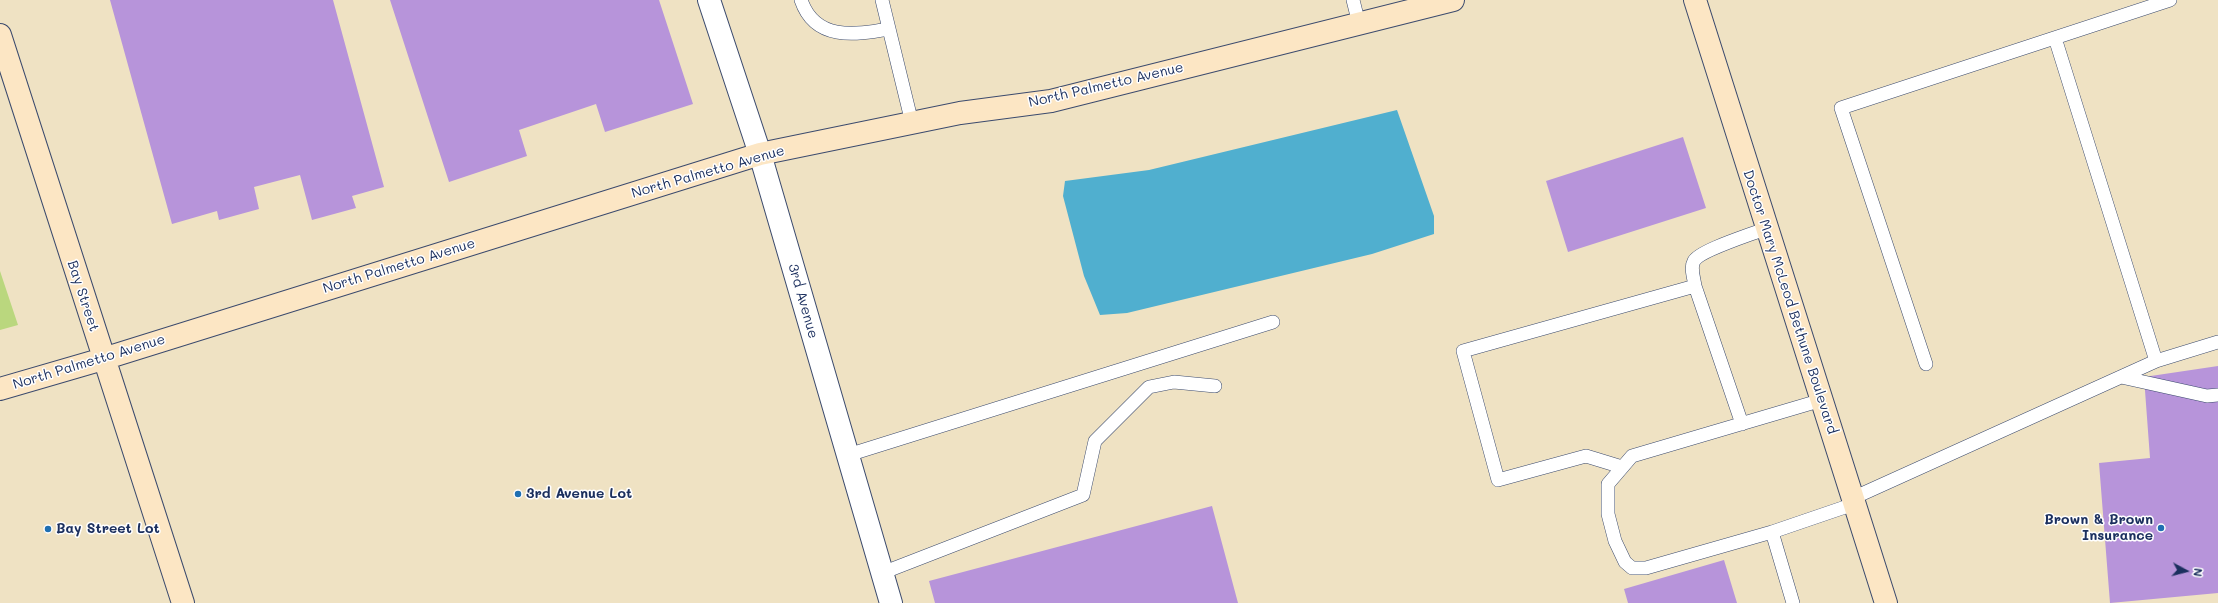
<!DOCTYPE html>
<html>
<head>
<meta charset="utf-8">
<style>
	body { margin:0 }
	#map { position:relative; width:2218px; height:603px; overflow:hidden; background:#efe2c3; font-family:Mali,sans-serif }
	canvas { display:block }
	.north { position:absolute; left:2166px; top:551px; width:40px; height:40px; -webkit-text-stroke:3px #fff; paint-order:stroke; rotate:97deg; font-size:11px; font-weight:700; line-height:16px; text-align:center; color:#1b2f5e }
	.north::after { content:''; display:block; margin:auto; width:14px; height:18px; background:#1b2f5e; clip-path:polygon(50% 0,100% 100%,50% 72%,0 100%) }
</style>
</head>
<body>
<div id="map">
<canvas width="2218" height="603"></canvas>
<div class="north">N</div>
</div>
<script>
const g = document.querySelector('canvas').getContext('2d');
g.lineJoin = 'round';
function fillPath(path, color) {
  g.fillStyle = color;
  g.fill(path, 'evenodd');
}
function trace(path, color, width, dash) {
  g.strokeStyle = color;
  g.lineWidth = width;
  g.lineCap = dash ? 'butt' : 'round';
  g.setLineDash(dash || []);
  g.stroke(path);
}
function label(font, color, halo, rows, align = 'center') {
  g.font = font + ' Mali,sans-serif';
  g.lineWidth = 3;
  g.setLineDash([]);
  g.textBaseline = 'middle';
  g.strokeStyle = halo;
  g.fillStyle = color;
  for (const [text, x, y, turn = 0] of rows) {
    g.save();
    g.translate(x, y);
    g.rotate((+turn || 0) * Math.PI / 180);
    g.textAlign = isNaN(turn) ? turn : align;
    if (halo) g.strokeText(text, 0, 0);
    g.fillText(text, 0, 0);
    g.restore();
  }
}
fillPath(new Path2D(`
	M 0,271 L 18,325 L 0,330 Z`), '#bad77e');
fillPath(new Path2D(`
	M 1397,110 L 1434,216 L 1434,234 L 1372,254 L 1127,313 L 1100,315 L 1084,276 L 1063,196 L 1065,181 L 1149,170 Z`), '#50afcf');
fillPath(new Path2D(`
	M 110,0 L 333,0 L 384,187 L 352,196 L 356,208 L 312,220 L 300,175 L 254,187 L 259,209 L 219,220 L 217,211 L 172,224 Z
	M 390,0 L 659,0 L 693,104 L 605,132 L 596,104 L 519,130 L 527,156 L 449,182 Z
	M 1683,137 L 1706,208 L 1568,252 L 1546,181 Z
	M 2218,366 L 2218,593 L 2110,603 L 2099,463 L 2150,458 L 2144,377 Z
	M 1212,506 L 1238,603 L 935,603 L 929,581 Z
	M 1724,560 L 1737,603 L 1628,603 L 1624,589 Z`), '#b794da');
const lane = new Path2D(`
	M 801,0 C 815,41 854,35 889,29
	M 882,0 L 912,123
	M 1353,0 L 1359,24
	M 2055,38 L 2156,361
	M 1926,364 L 1841,108 L 2170,0
	M 2121,377 L 2207,396 L 2218,395
	M 1742,424 L 1695,286 C 1694,278 1690,268 1694,261 C 1700,250 1753,234 1767,228
	M 848,455 L 1273,322
	M 1622,467 L 1586,456 L 1498,480 L 1463,351 L 1695,286
	M 1853,498 L 2156,361 L 2218,342
	M 1772,532 L 1646,568 L 1632,568 L 1625,562 L 1615,541 L 1608,514 L 1608,484 L 1632,456 L 1822,400
	M 882,573 L 1083,495 L 1095,441 L 1149,387 L 1174,382 L 1215,386
	M 1793,603 L 1772,532 L 1854,504`);
const street = new Path2D(`
	M 709,0 L 760,154 L 891,603`);
const secondary = new Path2D(`
	M 1695,0 L 1886,603
	M 0,35 L 183,603
	M 0,389 L 103,359 L 760,154 L 960,113 L 1051,101 L 1453,0`);
trace(lane, '#3b4a6d', 14);
trace(street, '#3b4a6d', 24);
trace(secondary, '#3b4a6d', 24);
trace(lane, '#fff', 13);
trace(street, '#fff', 22);
trace(secondary, '#fce6c4', 22);
for (const [x, y, r, color] of [
	[518,494,4,"#1f6fb2"],
	[2161,528,4,"#1f6fb2"],
	[48,529,4,"#1f6fb2"]
]) {
  const dot = new Path2D();
  dot.arc(x, y, r, 0, 2 * Math.PI);
  g.fillStyle = color;
  g.fill(dot);
  trace(dot, '#fff', 1.5);
}
label('14px', '#1b2f5e', '#fff', [
	["North Palmetto Avenue",1106,85,-13],
	["North Palmetto Avenue",708,172,-16],
	["North Palmetto Avenue",399,266,-17],
	["Bay Street",83,296,72],
	["3rd Avenue",803,301,74],
	["Doctor Mary McLeod Bethune Boulevard",1790,302,72],
	["North Palmetto Avenue",89,362,-17]
]);
label('bold 14px', '#1b2f5e', '#fff', [
	["3rd Avenue Lot",526,494],
	["Brown & Brown",2153,520,"right"],
	["Insurance",2153,536,"right"],
	["Bay Street Lot",56,529]
], 'left');
</script>
</body>
</html>
